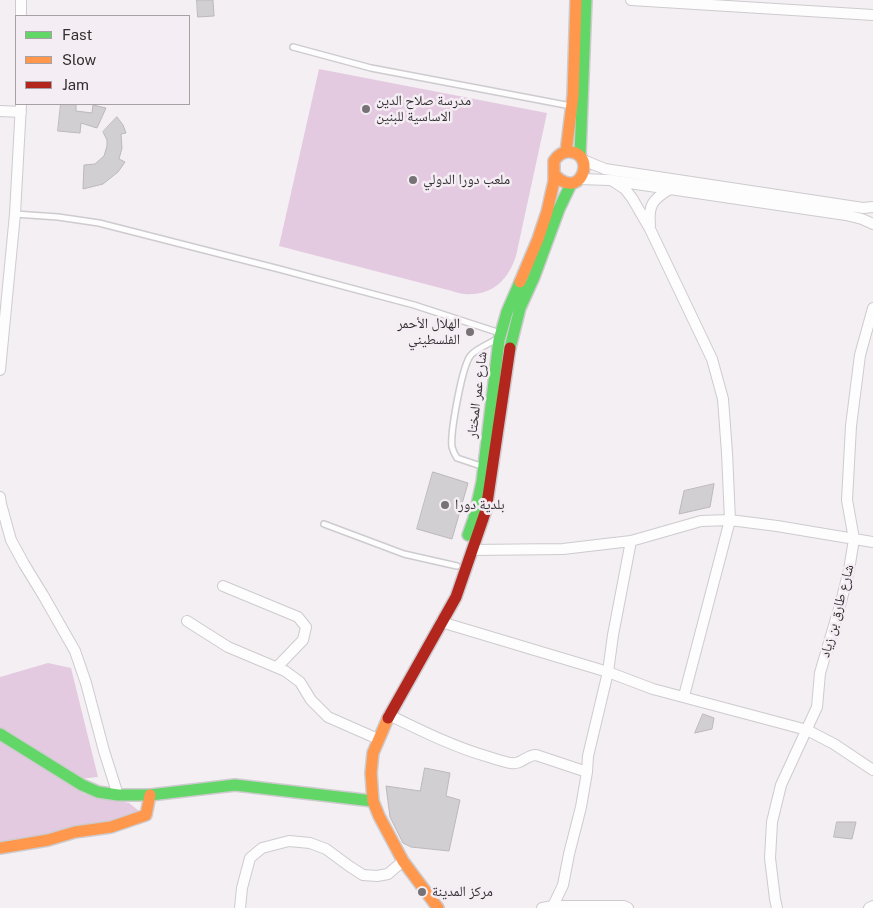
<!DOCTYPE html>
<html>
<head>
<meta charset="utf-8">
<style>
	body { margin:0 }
	#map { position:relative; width:873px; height:908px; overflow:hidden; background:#f3eff3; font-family:"Public Sans",sans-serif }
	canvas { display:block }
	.legend { position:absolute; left:15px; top:15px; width:175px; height:90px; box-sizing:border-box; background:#f5edf4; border:1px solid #a7a1a6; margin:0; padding:6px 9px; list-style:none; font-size:15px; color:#322f31 }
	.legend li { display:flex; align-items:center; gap:10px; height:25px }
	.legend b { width:25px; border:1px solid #a7a1a6 }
</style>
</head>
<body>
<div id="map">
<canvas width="873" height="908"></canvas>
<ul class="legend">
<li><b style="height:6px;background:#63d668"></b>Fast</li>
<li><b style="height:6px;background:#ff974d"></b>Slow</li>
<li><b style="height:6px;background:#b3261e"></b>Jam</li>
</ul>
</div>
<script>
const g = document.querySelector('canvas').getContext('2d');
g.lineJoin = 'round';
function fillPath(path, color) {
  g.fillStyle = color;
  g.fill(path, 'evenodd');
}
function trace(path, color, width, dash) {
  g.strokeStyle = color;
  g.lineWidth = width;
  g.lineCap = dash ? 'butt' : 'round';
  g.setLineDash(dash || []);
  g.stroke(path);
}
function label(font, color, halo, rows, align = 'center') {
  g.font = font + ' "Public Sans","Noto Naskh Arabic",sans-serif';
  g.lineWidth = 5;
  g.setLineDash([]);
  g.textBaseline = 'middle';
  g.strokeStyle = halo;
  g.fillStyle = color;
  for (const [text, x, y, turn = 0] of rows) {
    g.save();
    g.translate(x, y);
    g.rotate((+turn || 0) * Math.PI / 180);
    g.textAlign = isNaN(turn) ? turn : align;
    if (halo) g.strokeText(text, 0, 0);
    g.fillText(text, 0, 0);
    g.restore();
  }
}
fillPath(new Path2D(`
	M 319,69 L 547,113 L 516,256 C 509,277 496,293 472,294 C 465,295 458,293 452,291 L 279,246 Z
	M 48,663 L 71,668 L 98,777 L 79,779 L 0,727 L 0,677 Z
	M 1,739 L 84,794 L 129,803 L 139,811 L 133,816 L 42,839 L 0,842 L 0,740 Z`), '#e4cae0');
const building = new Path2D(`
	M 197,0 L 213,0 L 214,16 L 198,17 Z
	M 61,104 L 76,104 L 76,111 L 92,113 L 93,105 L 106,108 L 97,128 L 81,123 L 80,133 L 58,131 Z
	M 117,117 L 123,125 L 126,133 L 121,134 L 122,148 L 119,159 L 125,162 L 118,172 L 103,184 L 83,189 L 84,165 L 95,164 L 104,156 L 107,146 L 107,140 L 103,132 Z
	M 433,472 L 468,483 L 452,539 L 417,529 Z
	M 714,484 L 710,507 L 679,514 L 684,491 Z
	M 703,714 L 714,718 L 712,729 L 695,733 Z
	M 425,768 L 450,773 L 446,796 L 460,800 L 449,851 L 411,847 L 403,843 L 390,817 L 386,786 L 420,791 Z
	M 837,822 L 856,822 L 852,839 L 834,837 Z`);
fillPath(building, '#d2cfd2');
trace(building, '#bbb8bb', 1);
const lane = new Path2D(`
	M 293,47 L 371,68 L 571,106
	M 15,214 L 58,217 L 99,223 L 279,269 L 414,305 L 500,333
	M 484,467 L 457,458 C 455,455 453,451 452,447 C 450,434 462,365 471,355 C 476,349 490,343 497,339
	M 324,524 L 404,554 L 457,566`);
const street = new Path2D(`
	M 631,0 L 873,15
	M 21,16 L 21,0
	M 0,111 L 21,112
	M 583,160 L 605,169 L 863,208 L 873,207
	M 580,179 L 609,180 L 846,215 L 862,219 L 873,224
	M 613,181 L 625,189 L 632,198 L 650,229 L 712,359 L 723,399 L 727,453 L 730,520 L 684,696
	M 650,225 C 648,205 653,199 670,189
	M 0,370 L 15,214 L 21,104
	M 0,497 L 1,504 L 11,540 L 24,564 L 43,595 L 75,651 L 86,683 L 104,751 L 118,795
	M 472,550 L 563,549 L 631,541 L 701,521 L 730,520 L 777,526 L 873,542
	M 223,586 L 298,617 L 306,627 L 303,640 L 277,667
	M 187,621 L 228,647 L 285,671 L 300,682 L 311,700 L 328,717 L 378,739
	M 441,622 L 608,672 L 653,689 L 807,730 L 834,744 L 873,770
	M 389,715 C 422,731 454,747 489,757 C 496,759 504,762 511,763 C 521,765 526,755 536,755 L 587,772
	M 553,906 L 563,885 L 569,854 L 581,807 L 587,772 L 588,756 L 608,672 L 613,635 L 631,541
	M 240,908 L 242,888 L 250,858 L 262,848 L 289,841 L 310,843 L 326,849 L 349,866 L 363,875 L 377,876 L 388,874 L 403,861
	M 542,908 L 553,906 L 624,906 L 628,908
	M 777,908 L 775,899 L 770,858 L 772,822 L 781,785 L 817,707 L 820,673 L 841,602 L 849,570 L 854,539 L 847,500 L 851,426 L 860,355 L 873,308
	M 869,908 L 873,906`);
const fast = new Path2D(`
	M 580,156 L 586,0
	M 510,348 L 520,308 L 534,277 L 559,209 L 571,184
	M 468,535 L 474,518 L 482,482 L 499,340 L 507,312 L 520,282
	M 0,734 L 82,785 L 98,792 L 118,795 L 150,795 L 235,785 L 373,801`);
const slow = new Path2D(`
	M 566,152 L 573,96 L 576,0
	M 520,282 L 538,239 L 547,212 L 554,181 L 554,161 C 558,155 564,151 571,152 C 597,155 580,203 554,174
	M 388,718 L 373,753 L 371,773 L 373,801 L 379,816 L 403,861 L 438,908
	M 0,848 L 48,840 L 75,832 L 111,827 L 146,815 L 150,795`);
const jam = new Path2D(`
	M 388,718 L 456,597 L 486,510 L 510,348`);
trace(lane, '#cecbce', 8);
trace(street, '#cecbce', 12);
trace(fast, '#cecbce', 14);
trace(slow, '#cecbce', 14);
trace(jam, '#cecbce', 14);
trace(lane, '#fdfdfd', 5);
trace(street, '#fdfdfd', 10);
trace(fast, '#63d668', 11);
trace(slow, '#ff974d', 11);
trace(jam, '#b3261e', 11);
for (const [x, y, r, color] of [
	[366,109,5,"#767275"],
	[413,180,5,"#767275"],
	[470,332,5,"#767275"],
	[445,505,5,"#767275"],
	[422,892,5,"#767275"]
]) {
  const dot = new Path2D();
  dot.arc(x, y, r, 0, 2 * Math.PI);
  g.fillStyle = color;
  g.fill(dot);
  trace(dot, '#f5edf4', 2);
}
label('14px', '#322f31', '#f5edf4', [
	["مدرسة صلاح الدين",376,101],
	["الاساسية للبنين",376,117],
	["ملعب دورا الدولي",423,180],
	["الهلال الأحمر",460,324,"right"],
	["الفلسطيني",460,340,"right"],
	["بلدية دورا",455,505],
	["مركز المدينة",432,892]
], 'left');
label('14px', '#322f31', '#f5edf4', [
	["شارع عمر المختار",477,395,-83],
	["شارع طارق بن زياد",837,611,-75]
]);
</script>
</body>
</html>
